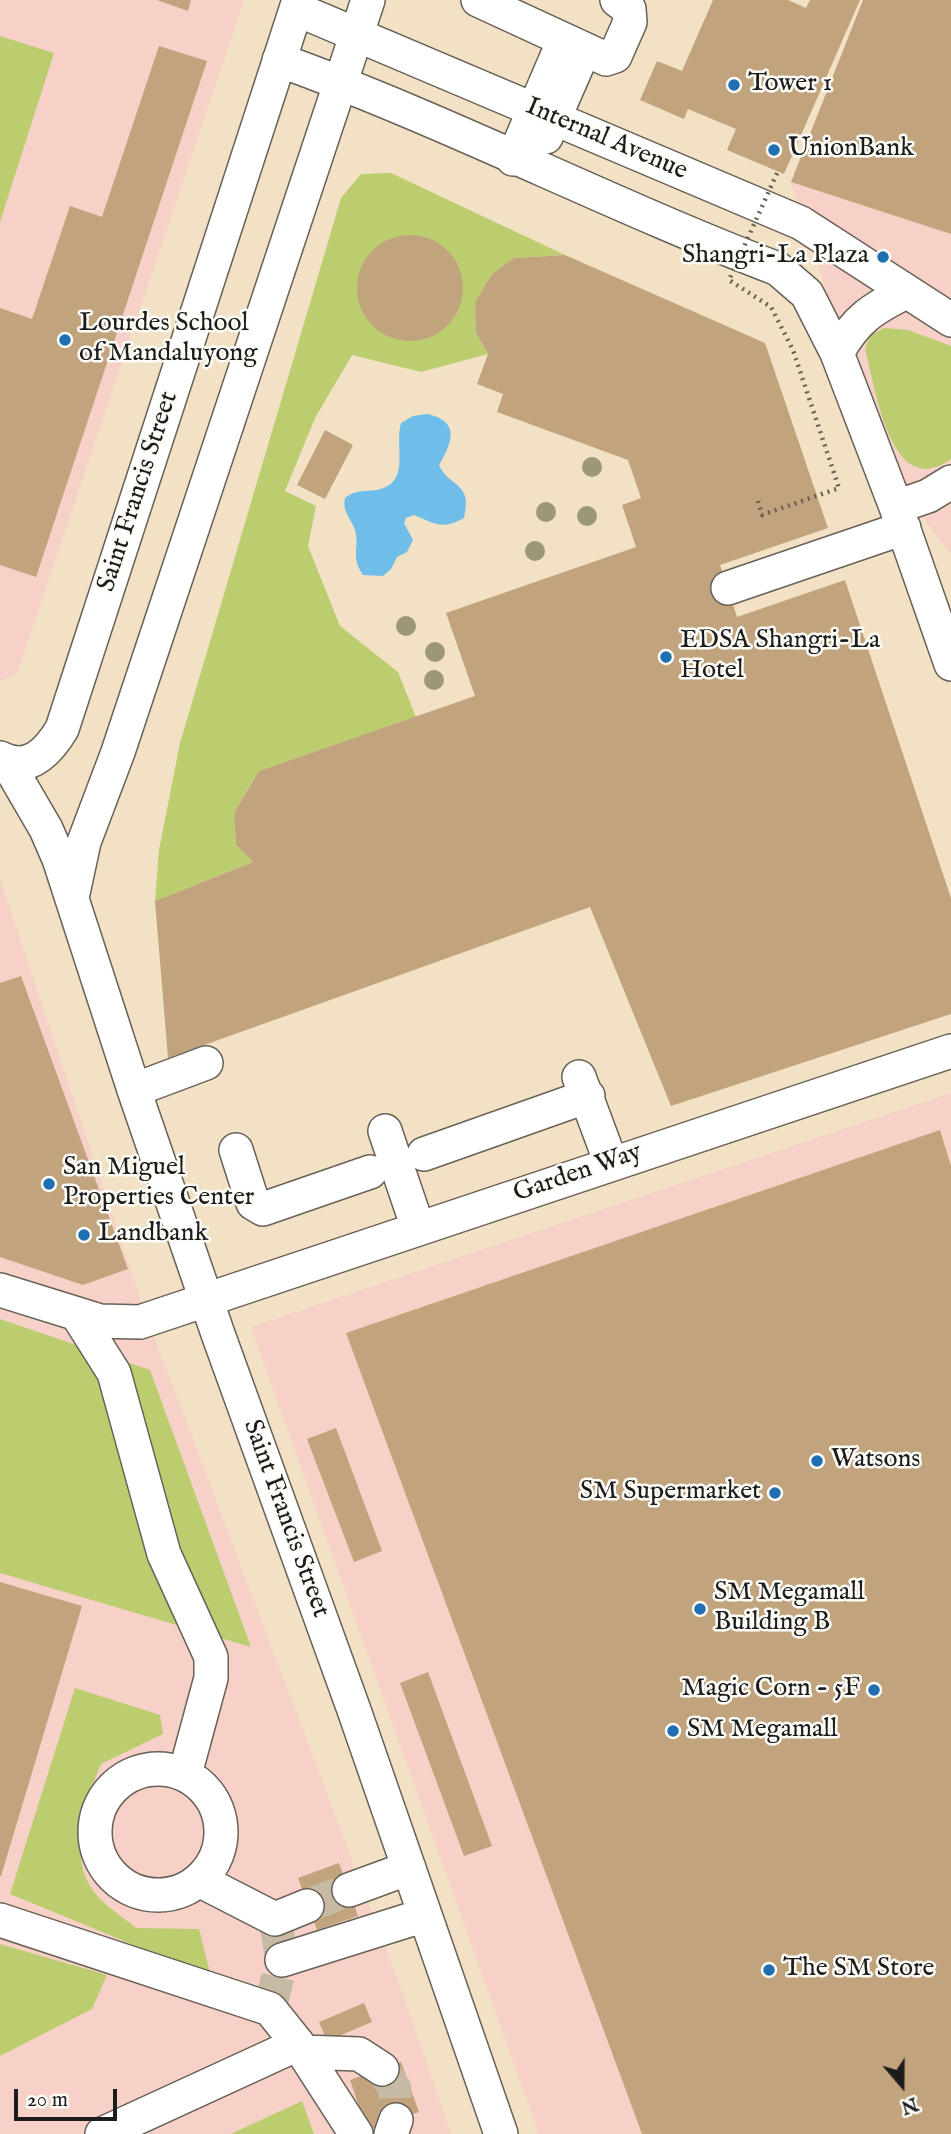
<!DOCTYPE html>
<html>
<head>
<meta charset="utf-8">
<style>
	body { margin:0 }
	#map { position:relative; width:951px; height:2134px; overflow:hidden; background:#f2e1c4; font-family:"IM FELL English",serif }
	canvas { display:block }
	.north { position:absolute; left:867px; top:2050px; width:70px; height:70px; -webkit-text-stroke:5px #fdfcf7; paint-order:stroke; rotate:160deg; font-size:19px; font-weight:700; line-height:28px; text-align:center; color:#1c1c1c }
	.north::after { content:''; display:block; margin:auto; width:24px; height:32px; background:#1c1c1c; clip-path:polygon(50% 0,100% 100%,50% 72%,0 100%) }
	.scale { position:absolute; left:14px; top:2089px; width:103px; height:32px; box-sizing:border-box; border:4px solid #1c1c1c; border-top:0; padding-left:9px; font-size:21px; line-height:24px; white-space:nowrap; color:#1c1c1c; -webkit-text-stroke:5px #fdfcf7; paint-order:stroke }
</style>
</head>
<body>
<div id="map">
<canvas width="951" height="2134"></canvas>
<div class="north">N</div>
<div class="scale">20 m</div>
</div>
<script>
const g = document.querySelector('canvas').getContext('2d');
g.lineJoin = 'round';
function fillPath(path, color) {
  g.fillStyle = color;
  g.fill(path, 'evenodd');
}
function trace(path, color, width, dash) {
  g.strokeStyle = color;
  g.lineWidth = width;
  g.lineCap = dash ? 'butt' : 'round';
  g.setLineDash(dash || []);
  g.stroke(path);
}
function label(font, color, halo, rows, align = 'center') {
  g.font = font + ' "IM FELL English",serif';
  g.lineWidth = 5;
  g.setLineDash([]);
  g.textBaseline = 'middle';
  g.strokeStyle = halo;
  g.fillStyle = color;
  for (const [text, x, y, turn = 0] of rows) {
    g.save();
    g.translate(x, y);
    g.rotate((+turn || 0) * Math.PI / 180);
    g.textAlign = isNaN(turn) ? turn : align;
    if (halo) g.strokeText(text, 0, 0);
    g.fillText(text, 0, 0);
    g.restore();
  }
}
fillPath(new Path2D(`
	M 0,0 L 244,0 L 17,674 L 0,681 Z
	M 863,0 L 951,0 L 951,554 L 917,511 L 878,452 L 791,182 Z
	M 0,879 L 144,1310 L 404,1997 L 451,2134 L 0,2134 Z
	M 951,1093 L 951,2134 L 539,2134 L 251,1327 Z`), '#f7d1c7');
fillPath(new Path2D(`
	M 0,36 L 54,53 L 0,222 Z
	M 391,173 L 565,255 L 514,258 L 492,274 L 475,302 L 476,333 L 488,354 L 421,372 L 352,355 L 315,418 L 285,491 L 316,506 L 308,546 L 340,626 L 398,672 L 416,717 L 259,771 L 234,813 L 236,845 L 253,862 L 155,901 L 159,850 L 180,743 L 341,198 L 361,174 Z
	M 884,328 L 908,330 L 951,346 L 951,459 C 890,503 876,388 865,349 L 870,336 Z
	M 0,1319 L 150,1370 L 251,1647 L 0,1573 Z
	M 75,1688 L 160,1715 L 163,1734 L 101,1764 C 85,1801 67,1857 95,1893 C 105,1906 123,1917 136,1928 L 199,1929 L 211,1977 L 10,1894 Z
	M 0,1944 L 107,1975 L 92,2009 L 0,2056 Z
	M 302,2101 L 314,2134 L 231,2134 Z`), '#bccd70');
fillPath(new Path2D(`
	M 427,414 C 461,421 452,443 439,465 C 450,489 473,481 464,518 C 442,530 436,524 414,515 L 406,518 L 404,523 L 413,540 L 407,552 L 397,557 L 391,569 L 383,576 L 363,575 C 350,556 360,547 355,530 C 351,518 342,512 345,498 C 356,489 365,492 377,490 C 412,483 394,447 401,423 L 413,416 Z`), '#6ebee9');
fillPath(new Path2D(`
	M 157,0 L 191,0 L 188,11 Z
	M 713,0 L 788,0 L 806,8 L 810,0 L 860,0 L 784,174 L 727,150 L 736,129 L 688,109 L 684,119 L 640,100 L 657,61 L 682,71 Z
	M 863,0 L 951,0 L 951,234 L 791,182 Z
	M 159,46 L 207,61 L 36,577 L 0,565 L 0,308 L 32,319 L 70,206 L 102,217 Z
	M357 288a53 53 0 1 1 106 0a53 53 0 1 1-106 0Z
	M 565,255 L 765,343 L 828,528 L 720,565 L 737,617 L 845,580 L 951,898 L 951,1014 L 671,1106 L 590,907 L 168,1058 L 155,901 L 253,862 L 236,845 L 234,813 L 259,771 L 475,696 L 446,613 L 636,547 L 622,505 L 641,498 L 628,460 L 497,412 L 503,394 L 477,384 L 488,354 L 476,333 L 475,302 L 492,274 L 514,258 Z
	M 325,430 L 353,445 L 325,499 L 297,485 Z
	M 21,976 L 128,1269 L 83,1285 L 0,1257 L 0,983 Z
	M 940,1130 L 951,1166 L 951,2134 L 642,2134 L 346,1333 Z
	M 336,1428 L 382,1551 L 354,1562 L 307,1439 Z
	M 0,1582 L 82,1606 L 1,1876 L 0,1876 Z
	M 428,1672 L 492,1846 L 464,1856 L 400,1683 Z
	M 339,1863 L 358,1916 L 317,1930 L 298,1878 Z
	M 364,2003 L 372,2022 L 327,2041 L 319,2022 Z
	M 401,2062 L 419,2112 L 367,2130 L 350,2080 Z`), '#c1a47e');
trace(new Path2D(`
	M 307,1906 L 349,1890
	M 270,2009 L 282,1960 L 275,1919
	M 382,2069 L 395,2089 L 396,2120`), '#c7baa2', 33, [33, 17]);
const minor = new Path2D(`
	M 478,0 L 606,59 L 615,56 L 630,22 L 629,9 L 617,0
	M 296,9 L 801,223 L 951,320
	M 279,60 C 448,121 610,205 778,269 L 807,294 L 837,353 L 896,507 L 951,664
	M 546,137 L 584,50
	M 513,159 L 564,40
	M 837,353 C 856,319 872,309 906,292
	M 896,507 L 928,496 L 951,482
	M 728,588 L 904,528
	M 0,758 C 29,773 48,752 62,729 L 299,0
	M 7,762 L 46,829 L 59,859 L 134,1090 L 218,1334 L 354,1710 L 501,2134
	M 73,893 L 84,842 L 118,752 L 368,0
	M 579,1077 L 611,1163
	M 134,1090 L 206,1063
	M 385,1131 L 418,1228
	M 236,1150 L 253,1203 L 263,1209 L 370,1172
	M 424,1154 L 588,1096
	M 0,1290 L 100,1321 L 140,1322 L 951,1051
	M 78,1316 L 114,1373 L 164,1554 L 211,1657 L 211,1678 L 185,1774
	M95 1832a63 63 0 1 1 126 0a63 63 0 1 1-126 0Z
	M 199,1880 L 275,1919 L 307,1906
	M 349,1890 L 409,1868
	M 0,1920 L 270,2009 L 298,2044 L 356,2134
	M 282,1960 L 425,1915
	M 303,2052 L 359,2054 L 382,2069
	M 102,2134 L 298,2044
	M 391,2134 L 396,2120`);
trace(minor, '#676157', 36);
trace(minor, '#fff', 33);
trace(new Path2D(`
	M 758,501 L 762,515 L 839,488 L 793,350 L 771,307 L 729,280 L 778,171`), '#676157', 4.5, [2, 5]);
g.fillStyle = '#9b9778';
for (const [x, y] of [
	[592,467],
	[546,512],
	[587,516],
	[535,551],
	[406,626],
	[435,652],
	[434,680]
]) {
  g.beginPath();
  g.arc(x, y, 10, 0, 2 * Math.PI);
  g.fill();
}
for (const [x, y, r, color] of [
	[734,85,7,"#1f6fb2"],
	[774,150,7,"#1f6fb2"],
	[883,257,7,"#1f6fb2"],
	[65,340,7,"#1f6fb2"],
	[666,657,7,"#1f6fb2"],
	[49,1184,7,"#1f6fb2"],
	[84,1235,7,"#1f6fb2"],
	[817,1461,7,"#1f6fb2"],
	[775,1493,7,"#1f6fb2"],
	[700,1609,7,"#1f6fb2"],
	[874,1690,7,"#1f6fb2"],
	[673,1731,7,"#1f6fb2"],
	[769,1970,7,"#1f6fb2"]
]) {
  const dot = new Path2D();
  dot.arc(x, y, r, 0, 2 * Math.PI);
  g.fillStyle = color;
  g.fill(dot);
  trace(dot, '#fdfcf7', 2.5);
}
label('26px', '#1c1c1c', '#fdfcf7', [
	["Tower 1",748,85],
	["UnionBank",788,150],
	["Shangri-La Plaza",869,257,"right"],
	["Lourdes School",79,325],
	["of Mandaluyong",79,355],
	["EDSA Shangri-La",680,642],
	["Hotel",680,672],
	["San Miguel",63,1169],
	["Properties Center",63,1199],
	["Landbank",98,1235],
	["Watsons",831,1461],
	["SM Supermarket",761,1493,"right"],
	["SM Megamall",714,1594],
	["Building B",714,1624],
	["Magic Corn - 5F",860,1690,"right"],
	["SM Megamall",687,1731],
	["The SM Store",783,1970]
], 'left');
label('26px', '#1c1c1c', '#fdfcf7', [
	["Internal Avenue",606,140,23],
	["Saint Francis Street",139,492,-72],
	["Garden Way",578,1174,-19],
	["Saint Francis Street",285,1519,70]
]);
</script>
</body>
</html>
